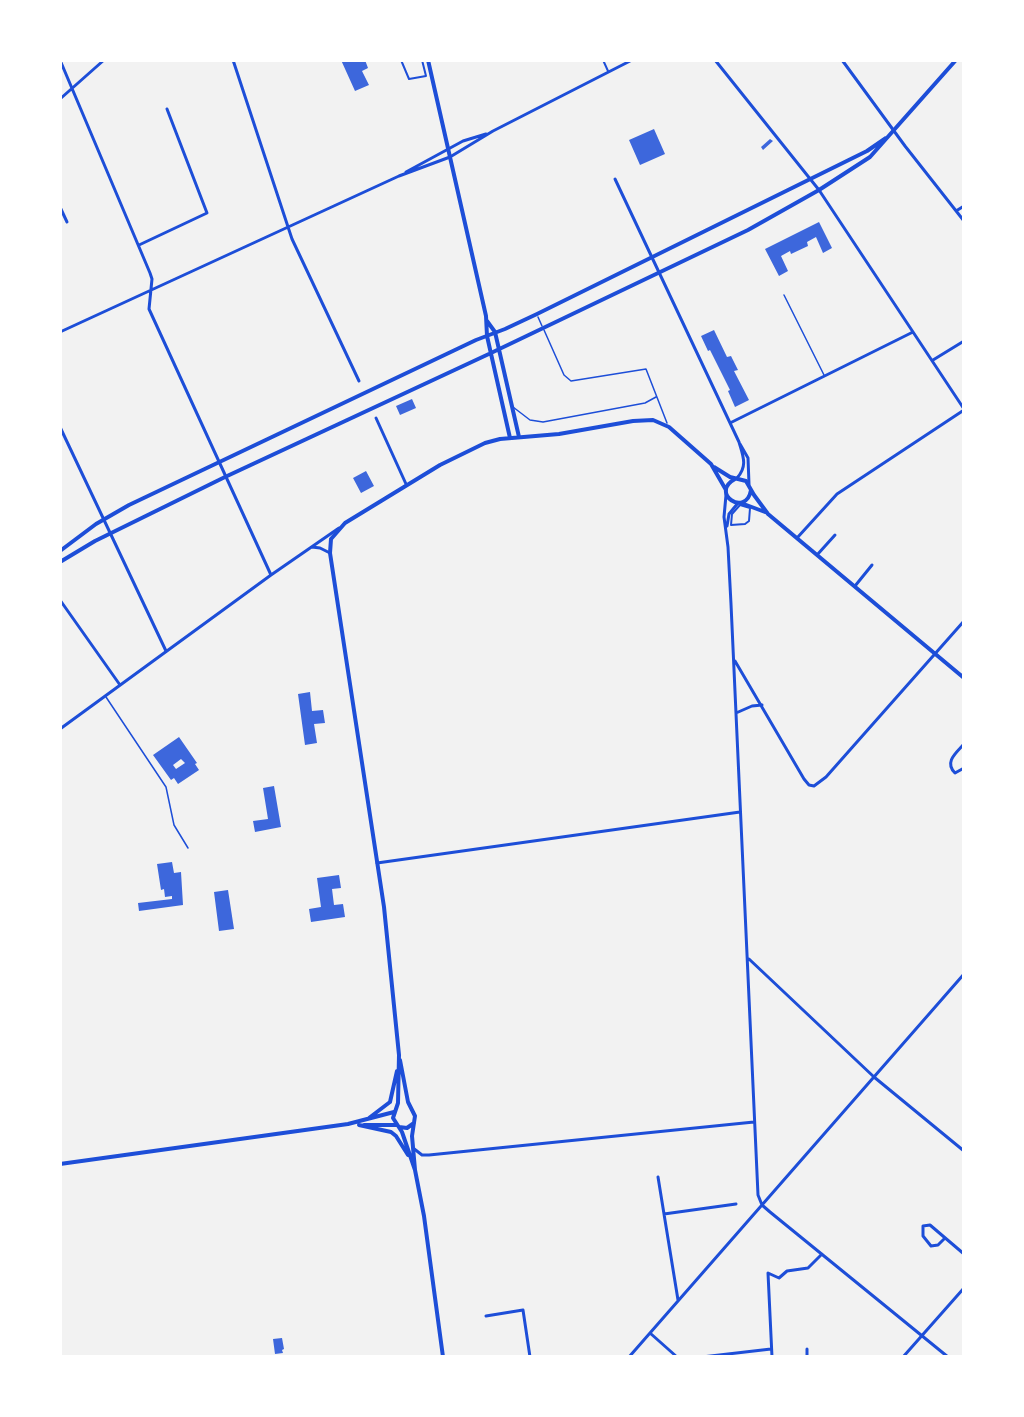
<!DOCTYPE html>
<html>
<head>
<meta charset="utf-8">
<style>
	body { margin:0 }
	#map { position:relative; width:1024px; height:1417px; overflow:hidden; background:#f2f2f2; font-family:Mulish,sans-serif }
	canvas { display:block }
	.frame { position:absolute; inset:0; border:62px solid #fff; pointer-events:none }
</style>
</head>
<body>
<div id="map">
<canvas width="1024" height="1417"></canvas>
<div class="frame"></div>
</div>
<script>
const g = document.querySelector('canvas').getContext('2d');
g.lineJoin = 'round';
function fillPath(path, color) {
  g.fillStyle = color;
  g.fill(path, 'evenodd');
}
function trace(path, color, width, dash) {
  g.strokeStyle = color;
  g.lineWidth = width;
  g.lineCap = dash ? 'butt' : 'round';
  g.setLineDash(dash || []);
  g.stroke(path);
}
fillPath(new Path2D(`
	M 341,60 L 365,60 L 368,68 L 362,71 L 369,85 L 355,91 Z
	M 654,129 L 665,154 L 640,165 L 629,140 Z
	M 770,139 L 773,141 L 763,150 L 761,147 Z
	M 819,222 L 832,248 L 823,253 L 816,237 L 807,242 L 808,246 L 791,254 L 790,251 L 781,256 L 788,271 L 779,276 L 765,249 Z
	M 714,330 L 727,357 L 731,356 L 738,370 L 734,371 L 749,400 L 735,407 L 728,391 L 730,390 L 710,350 L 708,351 L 701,336 Z
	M 412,399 L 416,408 L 400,415 L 396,406 Z
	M 366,471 L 374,486 L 361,493 L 353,478 Z
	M 310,692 L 312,711 L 323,710 L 325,723 L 314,724 L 317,743 L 305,745 L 298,694 Z
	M 179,737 L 197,763 L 195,764 L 199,770 L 178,784 L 174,778 L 171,780 L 153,755 ZM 181,759 L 185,763 L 176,769 L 173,765 Z
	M 274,786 L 281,827 L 255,832 L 253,821 L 268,819 L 263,788 Z
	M 172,862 L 174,873 L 181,872 L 183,905 L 139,911 L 138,903 L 172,899 L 172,896 L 165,897 L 164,889 L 161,890 L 157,864 Z
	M 339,875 L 341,888 L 332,889 L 334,905 L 343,904 L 345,917 L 311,922 L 309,909 L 321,907 L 317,878 Z
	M 228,890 L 234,929 L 219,931 L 214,892 Z
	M 282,1338 L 284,1349 L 282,1350 L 283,1353 L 275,1354 L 273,1339 Z`), '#3d67dc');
trace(new Path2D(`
	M 784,295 L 824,375
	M 538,317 L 542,326
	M 544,330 L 564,375 L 571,381 L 646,369 L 667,423
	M 513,407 L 530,420 L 543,422 L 645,403 L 656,397
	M 106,697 L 166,787 L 174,825 L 188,848`), '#1d4ed8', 1.5);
trace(new Path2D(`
	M 401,60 L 409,79 L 426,76 L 422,60
	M 603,60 L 608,71
	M 740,505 L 750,508 L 749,521 L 745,524 L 731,525 L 732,514 Z`), '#1d4ed8', 2);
trace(new Path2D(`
	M 60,60 L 150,273 L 152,279 L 149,309 L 271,575
	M 233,60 L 292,239 L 359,381
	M 715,60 L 819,190 L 964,409
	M 842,60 L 905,146 L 964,221
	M 60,99 L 104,60
	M 406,172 L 463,141 L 486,134
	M 615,179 L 739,442 C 743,456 748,466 737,478
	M 60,207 L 67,222
	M 956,211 L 964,206
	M 139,245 L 207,213 L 167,109
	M 60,332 L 399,176 L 450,157 L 493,131 L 632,60
	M 933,360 L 964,341
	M 376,418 L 406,484
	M 730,423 L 913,332
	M 60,427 L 166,651
	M 740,444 L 748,458 L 749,484
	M 726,495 L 724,517 L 728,547 L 731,604 L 758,1195 L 762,1205 L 770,1212 L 948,1357
	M 727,526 L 729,514 L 738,503
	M 797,538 L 837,494 L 964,410
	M 312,547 L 320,548 L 330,553
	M 817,555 L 835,535
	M 855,586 L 872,565
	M 60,600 L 120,685
	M 735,661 L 804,779 L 809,785 L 814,786 L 826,777 L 964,621
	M 736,713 L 752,706 L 762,705
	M 60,729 L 271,575 L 339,528
	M 964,744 C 956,753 944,762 955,773 L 964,768
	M 377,863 L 740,812
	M 749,959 L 874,1077 L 964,1151
	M 413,1148 L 422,1155 L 429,1155 L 754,1122
	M 658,1177 L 664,1214
	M 945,1238 L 938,1245 L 931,1246 L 923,1236 L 923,1226 L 930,1225 L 964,1254
	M 678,1300 L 664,1214 L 736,1204
	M 486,1316 L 523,1310 L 530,1357
	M 650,1333 L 677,1357
	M 807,1349 L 807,1357
	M 629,1357 L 964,974
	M 702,1357 L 771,1349
	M 772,1357 L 768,1273 L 779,1278 L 787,1271 L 808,1268 L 822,1254
	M 903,1357 L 964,1288`), '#1d4ed8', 3);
trace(new Path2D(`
	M 428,60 L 486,316 L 487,336 L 510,438
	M 487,321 L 495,332 L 519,437
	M 714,467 L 730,477 L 746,481 L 754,495 L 768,514 L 964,678
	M 735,479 C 709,493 746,518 751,490
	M 741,503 L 765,512
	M 60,551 L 96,524 L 129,505 L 476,340 L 505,329 L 537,314 L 867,151 L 886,138
	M 60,562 L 95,541 L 225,477 L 491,353 L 748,230 L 819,190 L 870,157 L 956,60
	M 400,1060 L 408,1102 L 415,1116 L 412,1136 L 415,1170 L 424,1216 L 443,1357
	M 369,1118 L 390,1102 L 397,1071
	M 359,1125 L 391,1132 L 396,1136 L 408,1155
	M 364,1125 L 396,1125
	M 399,1127 L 407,1128 L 414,1123
	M 60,1164 L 348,1124 L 394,1112
	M 415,1170 L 402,1132 L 393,1118 L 398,1103 L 399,1055 L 384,907 L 330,553 L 331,539 L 345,523 L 440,465 L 485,443 L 500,439 L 559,434 L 633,421 L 653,420 L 669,427 L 711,464 L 726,490`), '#1d4ed8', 4);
</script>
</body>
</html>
